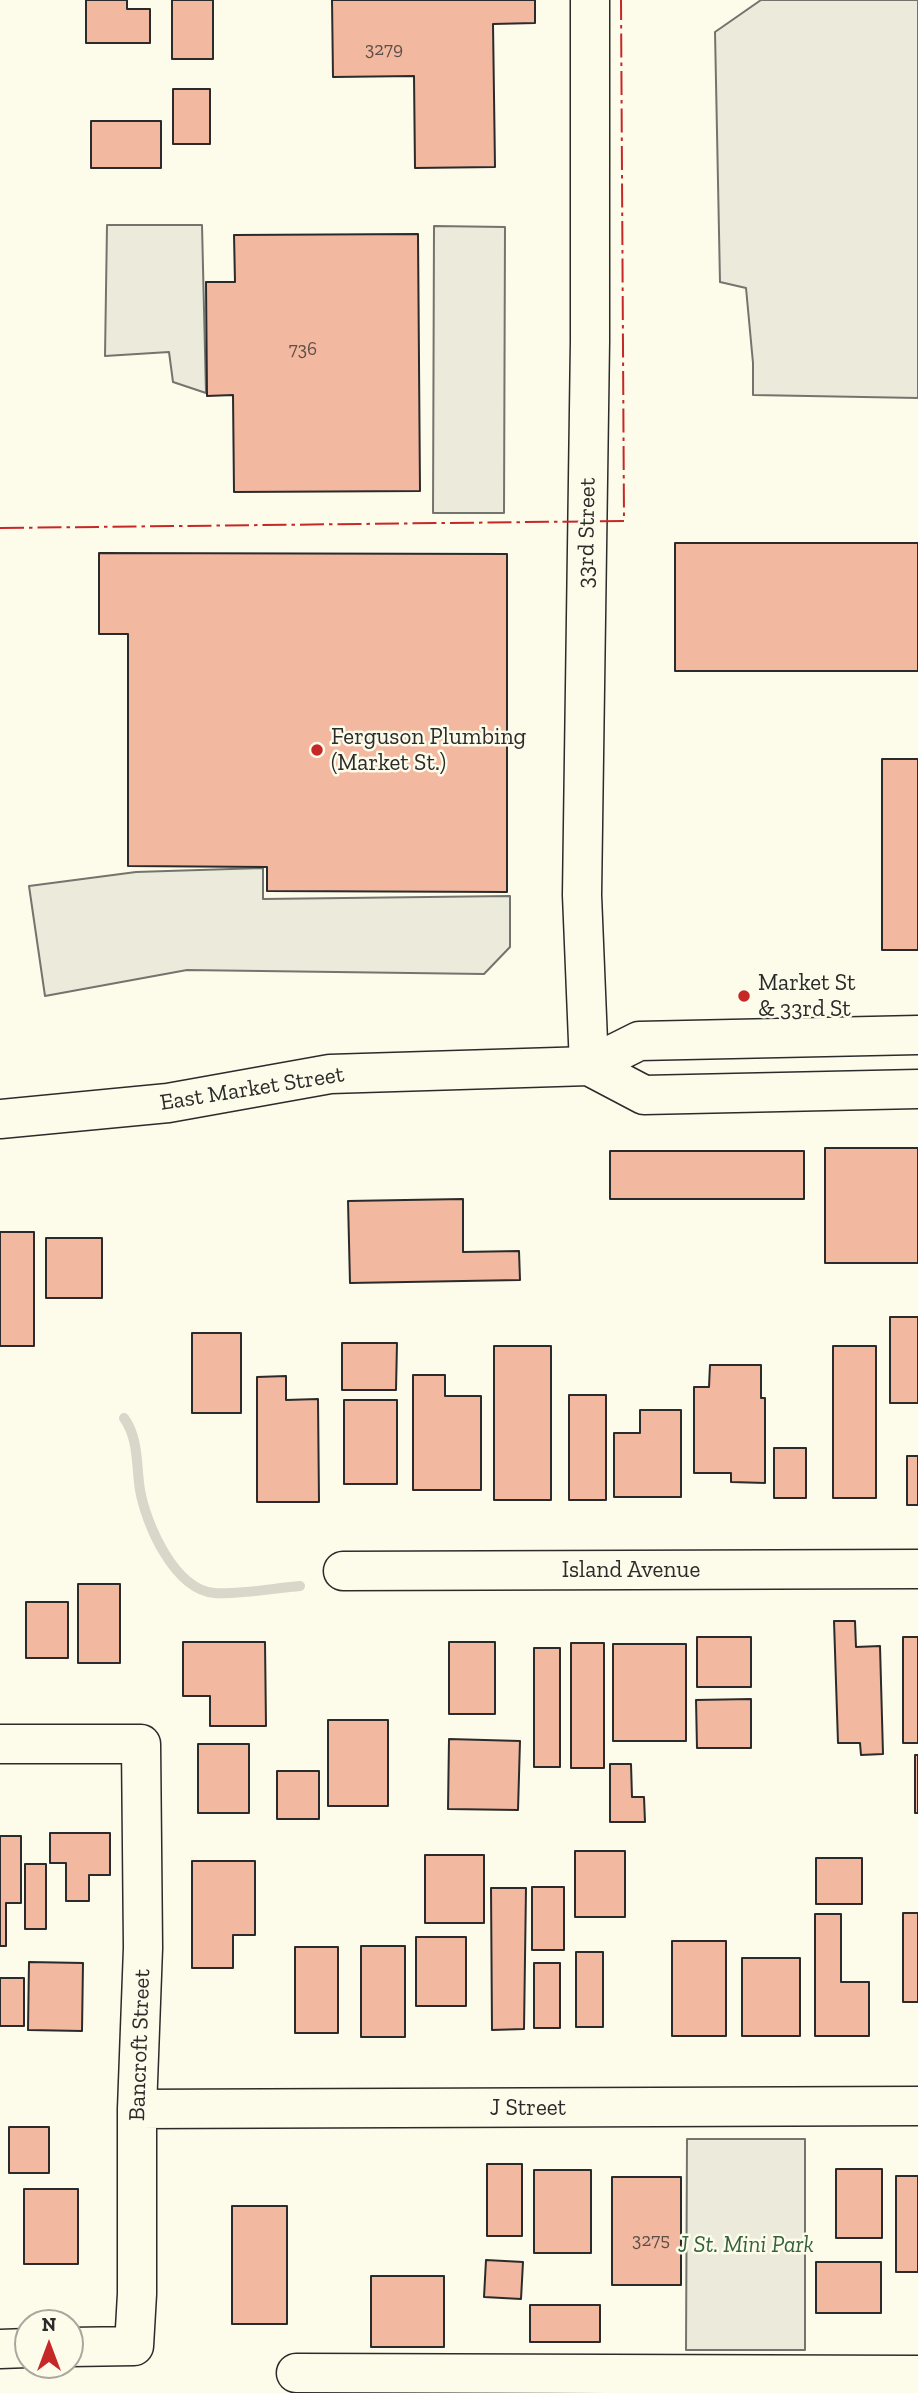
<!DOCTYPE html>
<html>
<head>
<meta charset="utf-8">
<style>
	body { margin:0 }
	#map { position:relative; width:918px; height:2393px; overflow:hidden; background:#fdfbea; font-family:"Zilla Slab",serif }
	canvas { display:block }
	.north { position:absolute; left:14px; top:2309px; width:70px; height:70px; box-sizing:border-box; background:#fdfbea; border:2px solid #a9a89e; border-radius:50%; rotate:0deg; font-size:19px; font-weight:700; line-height:28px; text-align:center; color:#2b2b2b }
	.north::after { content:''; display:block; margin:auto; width:24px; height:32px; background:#c62828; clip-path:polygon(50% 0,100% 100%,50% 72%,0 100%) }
</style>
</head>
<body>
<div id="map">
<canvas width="918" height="2393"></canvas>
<div class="north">N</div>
</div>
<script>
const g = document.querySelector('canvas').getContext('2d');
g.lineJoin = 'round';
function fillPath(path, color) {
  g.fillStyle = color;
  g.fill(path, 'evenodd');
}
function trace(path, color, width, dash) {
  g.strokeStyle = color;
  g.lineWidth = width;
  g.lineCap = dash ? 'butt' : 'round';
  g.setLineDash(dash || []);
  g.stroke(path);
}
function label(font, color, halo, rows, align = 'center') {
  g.font = font + ' "Zilla Slab",serif';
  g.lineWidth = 5;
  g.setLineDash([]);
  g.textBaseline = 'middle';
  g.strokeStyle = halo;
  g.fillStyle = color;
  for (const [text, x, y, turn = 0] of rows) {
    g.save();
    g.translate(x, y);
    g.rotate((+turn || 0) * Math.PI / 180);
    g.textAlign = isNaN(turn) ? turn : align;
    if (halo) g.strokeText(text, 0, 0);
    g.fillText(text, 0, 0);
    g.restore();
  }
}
const green = new Path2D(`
	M 687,2139 L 805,2139 L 805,2350 L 686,2350 Z`);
fillPath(green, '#ecebdb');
trace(green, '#74746e', 2);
const parking = new Path2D(`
	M 761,0 L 918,0 L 918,398 L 753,395 L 753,363 L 746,288 L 720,282 L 715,32 Z
	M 107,225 L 202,225 L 206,393 L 173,382 L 169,352 L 105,356 Z
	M 434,226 L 505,227 L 504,513 L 433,513 Z
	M 263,868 L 263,899 L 510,896 L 510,947 L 484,974 L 187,970 L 45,996 L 29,886 L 136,872 Z`);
fillPath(parking, '#eceadb');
trace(parking, '#74746e', 2);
trace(new Path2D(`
	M 124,1418 C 139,1439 136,1465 140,1490 C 146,1524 174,1589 214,1593 C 236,1595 276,1588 300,1586`), '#d8d7c9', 10);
const building = new Path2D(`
	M 86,0 L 127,0 L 127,9 L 150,9 L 150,43 L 86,43 Z
	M 172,0 L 213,0 L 213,59 L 172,59 Z
	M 332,0 L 535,0 L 535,23 L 493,24 L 495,167 L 415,168 L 414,76 L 333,77 Z
	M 173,89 L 210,89 L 210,144 L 173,144 Z
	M 91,121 L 161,121 L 161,168 L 91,168 Z
	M 418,234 L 420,491 L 234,492 L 233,395 L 207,396 L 206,282 L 235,282 L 234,235 Z
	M 675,543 L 918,543 L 918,671 L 675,671 Z
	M 99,553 L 507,554 L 507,892 L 267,891 L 267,867 L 128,866 L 128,634 L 99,634 Z
	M 882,759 L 918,759 L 918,950 L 882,950 Z
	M 825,1148 L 918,1148 L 918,1263 L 825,1263 Z
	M 610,1151 L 804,1151 L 804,1199 L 610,1199 Z
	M 463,1199 L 463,1252 L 519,1251 L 520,1280 L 350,1283 L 348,1201 Z
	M 0,1232 L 34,1232 L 34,1346 L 0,1346 Z
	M 46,1238 L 102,1238 L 102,1298 L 46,1298 Z
	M 890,1317 L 918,1317 L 918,1403 L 890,1403 Z
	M 192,1333 L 241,1333 L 241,1413 L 192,1413 Z
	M 342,1343 L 397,1343 L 396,1390 L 342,1390 Z
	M 494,1346 L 551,1346 L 551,1500 L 494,1500 Z
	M 833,1346 L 876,1346 L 876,1498 L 833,1498 Z
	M 710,1365 L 761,1365 L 761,1398 L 765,1398 L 765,1483 L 731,1482 L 731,1473 L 694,1473 L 694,1387 L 709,1387 Z
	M 413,1375 L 445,1375 L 445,1396 L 481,1396 L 481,1490 L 413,1490 Z
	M 286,1376 L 286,1400 L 318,1399 L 319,1502 L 257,1502 L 257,1377 Z
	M 569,1395 L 606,1395 L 606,1500 L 569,1500 Z
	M 344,1400 L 397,1400 L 397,1484 L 344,1484 Z
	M 640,1410 L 681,1410 L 681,1497 L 614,1497 L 614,1433 L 640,1433 Z
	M 774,1448 L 806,1448 L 806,1498 L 774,1498 Z
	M 907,1456 L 918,1456 L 918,1505 L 907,1505 Z
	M 78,1584 L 120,1584 L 120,1663 L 78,1663 Z
	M 26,1602 L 68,1602 L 68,1658 L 26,1658 Z
	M 834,1621 L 855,1621 L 856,1647 L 880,1646 L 883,1754 L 861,1755 L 860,1743 L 838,1743 Z
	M 697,1637 L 751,1637 L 751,1687 L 697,1687 Z
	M 903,1637 L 918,1637 L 918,1743 L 903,1743 Z
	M 183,1642 L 265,1642 L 266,1726 L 210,1726 L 210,1696 L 183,1696 Z
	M 449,1642 L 495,1642 L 495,1714 L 449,1714 Z
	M 571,1643 L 604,1643 L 604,1768 L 571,1768 Z
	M 613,1644 L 686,1644 L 686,1741 L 613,1741 Z
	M 534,1648 L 560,1648 L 560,1767 L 534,1767 Z
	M 751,1699 L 751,1748 L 697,1748 L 696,1700 Z
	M 328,1720 L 388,1720 L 388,1806 L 328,1806 Z
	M 449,1739 L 520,1741 L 518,1810 L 448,1809 Z
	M 198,1744 L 249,1744 L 249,1813 L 198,1813 Z
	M 915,1755 L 918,1755 L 918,1813 L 915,1813 Z
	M 610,1764 L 631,1764 L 632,1797 L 644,1797 L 645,1822 L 610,1822 Z
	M 277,1771 L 319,1771 L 319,1819 L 277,1819 Z
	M 50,1833 L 110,1833 L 110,1875 L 89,1875 L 89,1901 L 66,1901 L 66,1863 L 50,1863 Z
	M 0,1836 L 21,1836 L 21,1903 L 6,1903 L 6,1946 L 0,1946 Z
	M 575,1851 L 625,1851 L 625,1917 L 575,1917 Z
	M 425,1855 L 484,1855 L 484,1923 L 425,1923 Z
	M 816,1858 L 862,1858 L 862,1904 L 816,1904 Z
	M 192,1861 L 255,1861 L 255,1935 L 233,1935 L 233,1968 L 192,1968 Z
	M 25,1864 L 46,1864 L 46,1929 L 25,1929 Z
	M 532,1887 L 564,1887 L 564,1950 L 532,1950 Z
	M 491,1888 L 526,1888 L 524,2029 L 492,2030 Z
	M 903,1913 L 918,1913 L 918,2002 L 903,2002 Z
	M 815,1914 L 841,1914 L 841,1982 L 869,1982 L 869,2036 L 815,2036 Z
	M 416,1937 L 466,1937 L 466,2006 L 416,2006 Z
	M 672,1941 L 726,1941 L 726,2036 L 672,2036 Z
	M 361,1946 L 405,1946 L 405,2037 L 361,2037 Z
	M 295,1947 L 338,1947 L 338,2033 L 295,2033 Z
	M 576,1952 L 603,1952 L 603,2027 L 576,2027 Z
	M 742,1958 L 800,1958 L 800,2036 L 742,2036 Z
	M 29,1962 L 83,1963 L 82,2031 L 28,2030 Z
	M 534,1963 L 560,1963 L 560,2028 L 534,2028 Z
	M 0,1978 L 24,1978 L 24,2026 L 0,2026 Z
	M 9,2127 L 49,2127 L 49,2173 L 9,2173 Z
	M 487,2164 L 522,2164 L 522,2236 L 487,2236 Z
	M 836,2169 L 882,2169 L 882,2238 L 836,2238 Z
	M 534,2170 L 591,2170 L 591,2253 L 534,2253 Z
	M 896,2176 L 918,2176 L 918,2272 L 896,2272 Z
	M 612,2177 L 681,2177 L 681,2285 L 612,2285 Z
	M 24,2189 L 78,2189 L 78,2264 L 24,2264 Z
	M 232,2206 L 287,2206 L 287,2324 L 232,2324 Z
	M 486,2260 L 523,2262 L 521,2299 L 484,2297 Z
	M 816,2262 L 881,2262 L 881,2313 L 816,2313 Z
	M 371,2276 L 444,2276 L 444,2347 L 371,2347 Z
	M 530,2305 L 600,2305 L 600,2342 L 530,2342 Z`);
fillPath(building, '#f2b8a0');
trace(building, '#2b2b2b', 2);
const minor = new Path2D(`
	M 589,1066 L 582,895 L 590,341 L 590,0
	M 343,1571 L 918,1569
	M 0,1744 L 141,1744 L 143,1948 L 137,2109 L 137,2294 L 134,2346 L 70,2347
	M 137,2109 L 918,2106
	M 0,2349 L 28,2348
	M 296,2373 L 918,2375`);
const major = new Path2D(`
	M 589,1066 L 644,1095 L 918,1089
	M 0,1119 L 168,1103 L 330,1074 L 589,1066 L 639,1041 L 918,1035`);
trace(minor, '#2b2b2b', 41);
trace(major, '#2b2b2b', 41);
trace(minor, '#fdfbea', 38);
trace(major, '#fdfbea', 38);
trace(new Path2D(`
	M 0,528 L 624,521 L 621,0`), '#c62828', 2, [24, 5, 3.5, 5]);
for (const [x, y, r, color] of [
	[317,750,7,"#c62828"],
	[744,996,7,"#c62828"]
]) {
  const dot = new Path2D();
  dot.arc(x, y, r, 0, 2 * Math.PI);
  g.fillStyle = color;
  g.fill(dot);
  trace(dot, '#fdfbea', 2.5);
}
label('19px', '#5d4e48', null, [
	["3279",384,50],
	["736",303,350],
	["3275",651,2241]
]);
label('23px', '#2b2b2b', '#fdfbea', [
	["33rd Street",587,533,-89],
	["East Market Street",252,1089,-9],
	["Island Avenue",631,1570],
	["Bancroft Street",140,2045,-88],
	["J Street",528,2108]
]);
label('23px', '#2b2b2b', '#fdfbea', [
	["Ferguson Plumbing",331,737],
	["(Market St.)",331,763],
	["Market St",758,983],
	["& 33rd St",758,1009]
], 'left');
label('italic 23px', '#34623c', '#fdfbea', [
	["J St. Mini Park",746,2245]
]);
</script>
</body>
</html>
